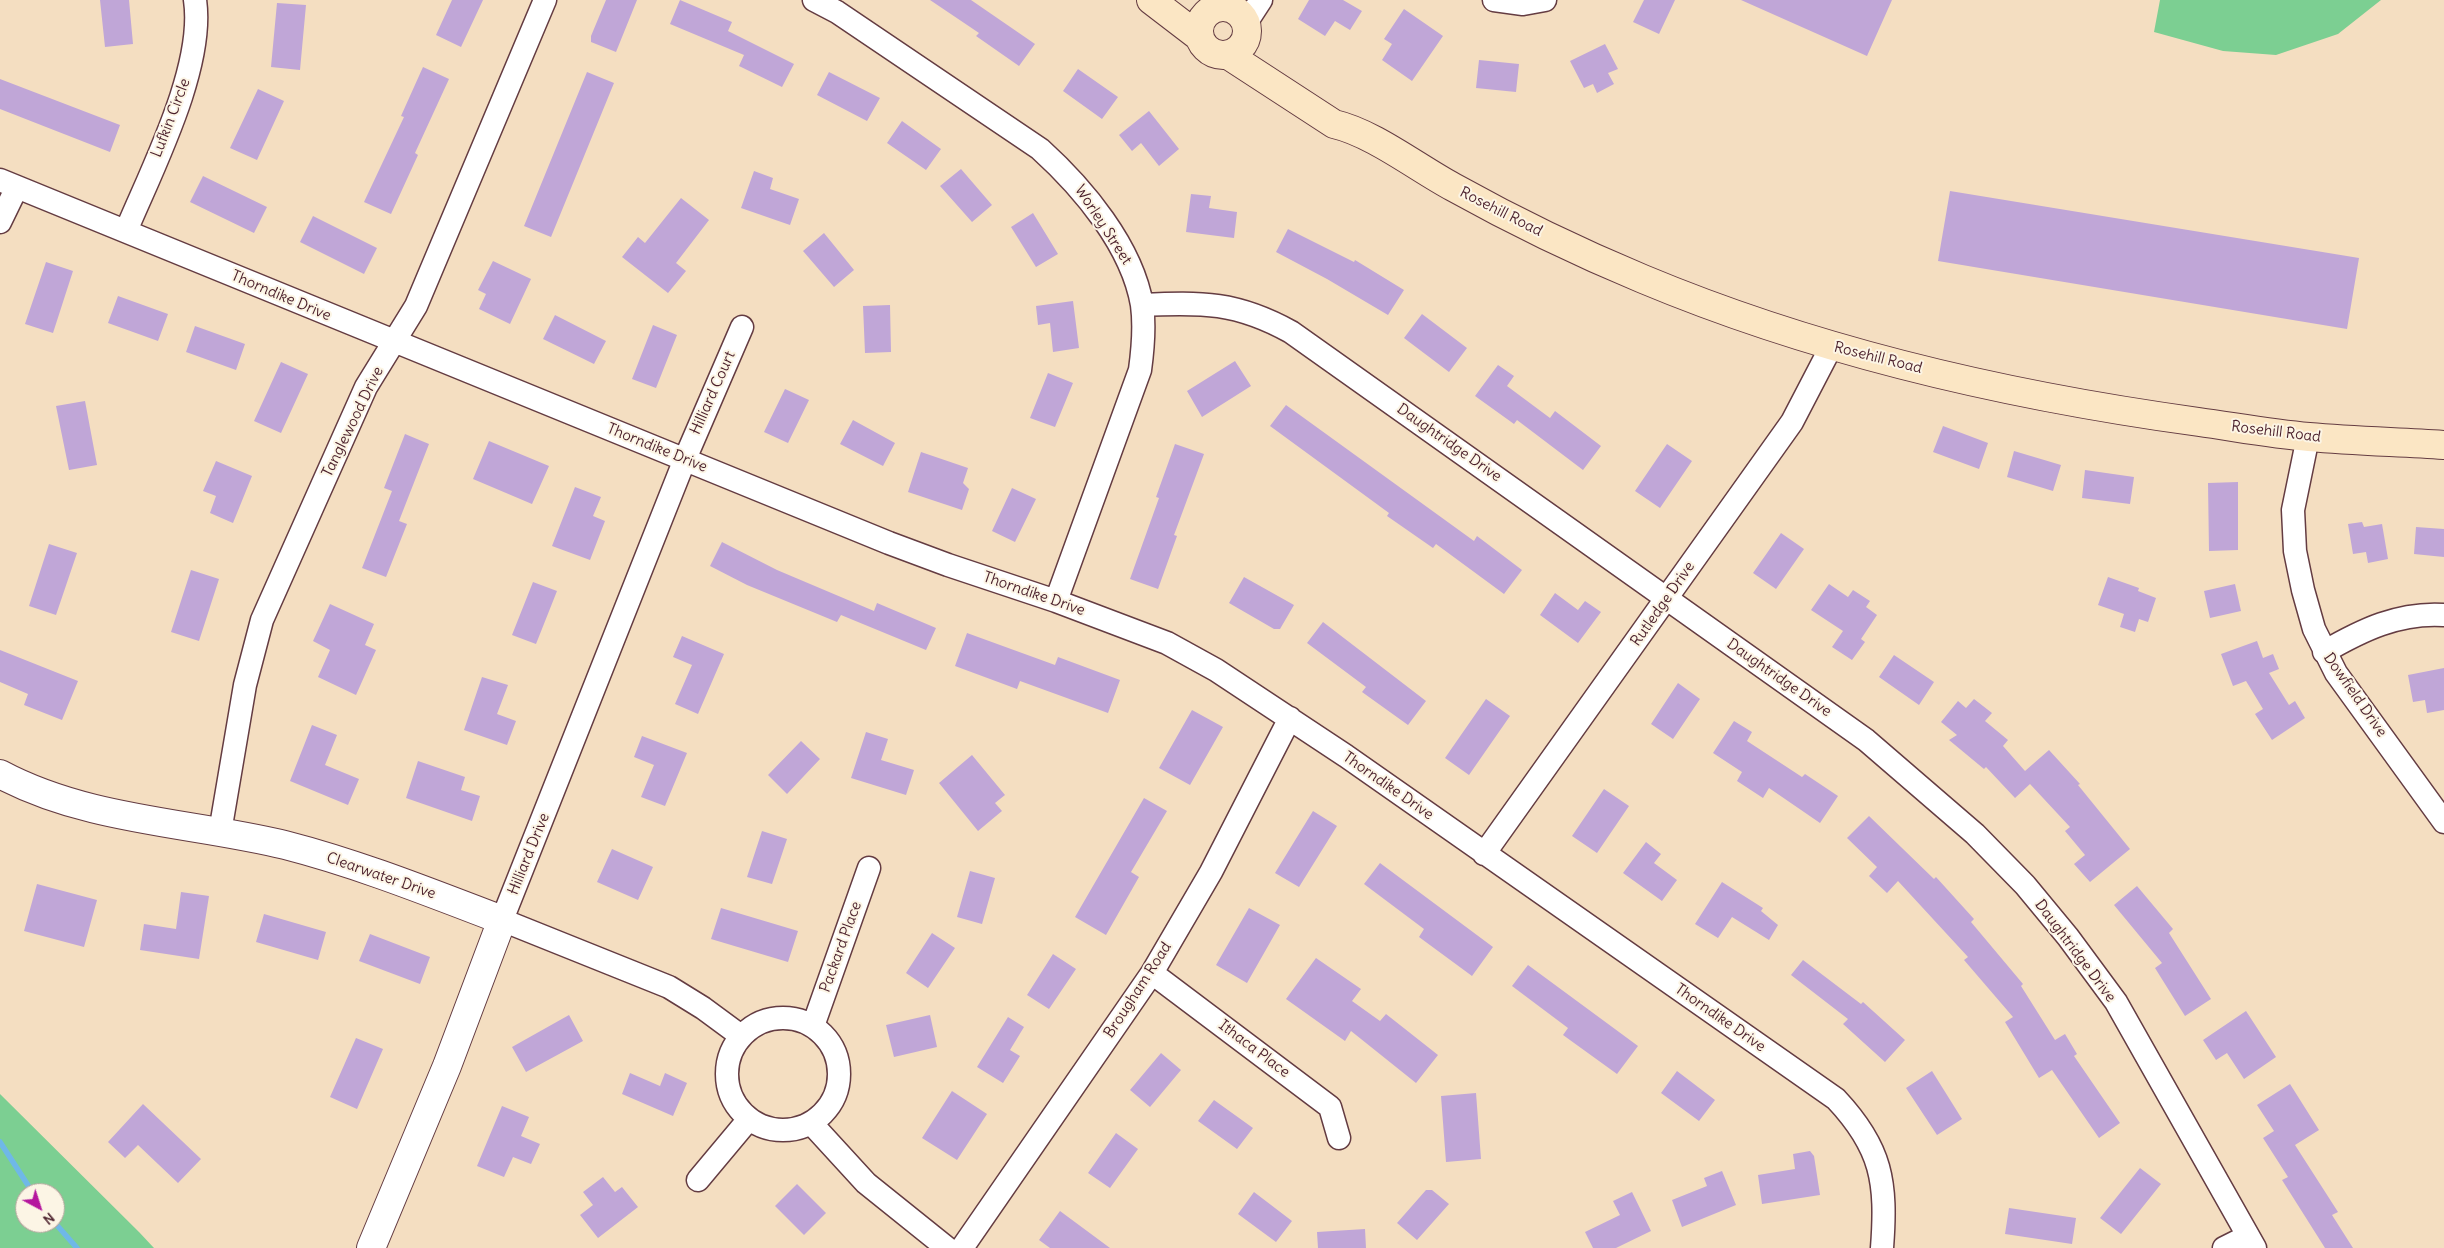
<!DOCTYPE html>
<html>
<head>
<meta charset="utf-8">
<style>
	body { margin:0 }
	#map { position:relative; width:2444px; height:1248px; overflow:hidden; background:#f4dec1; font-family:Delius,sans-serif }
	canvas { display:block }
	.north { position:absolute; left:15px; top:1183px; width:50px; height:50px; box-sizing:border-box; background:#fcf5e5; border:1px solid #b59f9b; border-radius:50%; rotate:140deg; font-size:14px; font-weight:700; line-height:20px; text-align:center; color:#4a1f2b }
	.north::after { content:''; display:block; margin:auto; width:18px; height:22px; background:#b5179e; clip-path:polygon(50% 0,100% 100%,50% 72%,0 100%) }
</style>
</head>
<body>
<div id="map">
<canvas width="2444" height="1248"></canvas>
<div class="north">N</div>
</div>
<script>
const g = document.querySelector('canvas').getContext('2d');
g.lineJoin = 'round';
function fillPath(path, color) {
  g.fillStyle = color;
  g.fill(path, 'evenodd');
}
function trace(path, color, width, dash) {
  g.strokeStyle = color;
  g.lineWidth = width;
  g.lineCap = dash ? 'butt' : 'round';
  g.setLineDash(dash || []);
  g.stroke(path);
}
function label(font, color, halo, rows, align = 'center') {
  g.font = font + ' Delius,sans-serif';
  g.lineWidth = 4;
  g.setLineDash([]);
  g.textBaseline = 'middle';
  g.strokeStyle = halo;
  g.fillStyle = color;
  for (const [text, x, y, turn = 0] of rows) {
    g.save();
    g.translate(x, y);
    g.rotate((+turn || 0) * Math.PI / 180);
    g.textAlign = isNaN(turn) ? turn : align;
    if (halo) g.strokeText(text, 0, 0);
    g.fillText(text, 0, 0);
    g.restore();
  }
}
fillPath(new Path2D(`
	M 2160,0 L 2381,0 L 2338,34 L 2276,55 L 2223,51 L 2154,32 Z
	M 0,1094 L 139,1232 L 154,1248 L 0,1248 ZM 25,1193 L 55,1193 L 55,1223 L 25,1223 Z`), '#7ccf92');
trace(new Path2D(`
	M 0,1142 L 33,1193
	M 55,1223 L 77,1248`), '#6fb8e7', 5.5);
fillPath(new Path2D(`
	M 100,0 L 129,0 L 133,44 L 105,47 Z
	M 452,0 L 483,0 L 461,47 L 436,35 Z
	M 606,0 L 637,0 L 616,52 L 591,42 L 591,36 Z
	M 680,0 L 732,22 L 728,31 L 794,64 L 782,87 L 739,66 L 744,55 L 670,24 Z
	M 930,0 L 971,0 L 1035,44 L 1019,66 L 976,36 L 979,33 Z
	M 1309,0 L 1343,0 L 1362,11 L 1350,30 L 1335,21 L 1325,36 L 1298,19 Z
	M 1644,0 L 1675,0 L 1659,34 L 1633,22 Z
	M 1741,0 L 1892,0 L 1867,56 Z
	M 277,3 L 306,5 L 300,70 L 271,67 Z
	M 1404,9 L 1443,36 L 1412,81 L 1382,60 L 1392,44 L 1384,39 Z
	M 1605,44 L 1618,69 L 1608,73 L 1614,84 L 1597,93 L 1593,84 L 1584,88 L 1570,61 Z
	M 1479,60 L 1519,64 L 1516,92 L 1476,88 Z
	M 423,67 L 449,79 L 415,153 L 418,155 L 391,214 L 364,202 L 404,117 L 401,116 Z
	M 1078,69 L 1118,97 L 1102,119 L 1063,91 Z
	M 587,72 L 614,83 L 551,237 L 524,226 Z
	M 829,72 L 880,98 L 867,121 L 817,95 Z
	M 0,79 L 120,125 L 110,152 L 0,109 Z
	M 258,89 L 284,101 L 257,160 L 230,148 Z
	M 1149,111 L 1179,149 L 1159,166 L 1141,143 L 1132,151 L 1119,135 Z
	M 902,121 L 941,149 L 926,170 L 887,143 Z
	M 961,169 L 992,205 L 972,222 L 940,186 Z
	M 754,171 L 773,178 L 770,189 L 799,199 L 790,225 L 741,208 Z
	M 203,176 L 267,207 L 254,233 L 190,202 Z
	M 1950,191 L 2359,258 L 2347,329 L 1938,261 Z
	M 1191,194 L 1211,196 L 1209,208 L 1237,212 L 1234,238 L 1186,232 Z
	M 681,198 L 709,220 L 676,263 L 686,271 L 668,293 L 622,257 L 638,237 L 645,243 Z
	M 1033,213 L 1058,254 L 1036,267 L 1011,227 Z
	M 313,216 L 377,248 L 364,274 L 300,242 Z
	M 1288,229 L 1354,262 L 1355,260 L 1404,290 L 1388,315 L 1327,279 L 1276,252 Z
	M 824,233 L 854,270 L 834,287 L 803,251 Z
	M 493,261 L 531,279 L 510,324 L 479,309 L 486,294 L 478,290 Z
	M 46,262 L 73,271 L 53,333 L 25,324 Z
	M 118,296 L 168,314 L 158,341 L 108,323 Z
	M 1073,301 L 1079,348 L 1053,352 L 1050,323 L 1038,325 L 1036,306 Z
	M 890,305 L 891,352 L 865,353 L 863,306 Z
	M 1422,314 L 1467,348 L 1449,372 L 1404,338 Z
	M 555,315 L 606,341 L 594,364 L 543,339 Z
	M 653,325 L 677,335 L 656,388 L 632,379 Z
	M 195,326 L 245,344 L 236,370 L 186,352 Z
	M 1235,361 L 1251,386 L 1202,417 L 1187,391 Z
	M 281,362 L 308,374 L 281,433 L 254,421 Z
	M 1498,365 L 1514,376 L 1507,386 L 1550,418 L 1555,411 L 1601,446 L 1583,470 L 1517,420 L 1514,424 L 1475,396 Z
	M 1048,373 L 1073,383 L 1055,427 L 1030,418 Z
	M 785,389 L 809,400 L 788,443 L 764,432 Z
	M 85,401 L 97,465 L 69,470 L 56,406 Z
	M 1286,405 L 1474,541 L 1477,536 L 1522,570 L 1504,594 L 1436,544 L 1433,548 L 1387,516 L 1389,513 L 1270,426 Z
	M 853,420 L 895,443 L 883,466 L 840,444 Z
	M 1943,426 L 1988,443 L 1979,469 L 1933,452 Z
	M 405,434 L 429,444 L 399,521 L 407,524 L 386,577 L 362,568 L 392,491 L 384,488 Z
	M 489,441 L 549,466 L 532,504 L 473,479 Z
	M 1175,444 L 1204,454 L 1174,535 L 1177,536 L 1158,589 L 1130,579 L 1159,498 L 1156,497 Z
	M 1667,444 L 1692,461 L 1660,508 L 1635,491 Z
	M 2014,451 L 2061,465 L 2053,491 L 2007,477 Z
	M 921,452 L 968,468 L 963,483 L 969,489 L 962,510 L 908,492 Z
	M 216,461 L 252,476 L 233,523 L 210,513 L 216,496 L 203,491 Z
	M 2085,470 L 2134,477 L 2130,504 L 2082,498 Z
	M 2238,482 L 2238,550 L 2209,551 L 2208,483 Z
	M 575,487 L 601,497 L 593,516 L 605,521 L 590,560 L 552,546 Z
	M 1012,488 L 1036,499 L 1015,542 L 992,531 Z
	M 2362,522 L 2364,527 L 2382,524 L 2388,559 L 2368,563 L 2366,552 L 2353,554 L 2348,524 Z
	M 2416,527 L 2444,529 L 2444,557 L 2414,554 Z
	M 1781,533 L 1804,549 L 1776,589 L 1753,573 Z
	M 722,542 L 777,570 L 874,611 L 877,603 L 936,628 L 926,650 L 841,615 L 837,622 L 747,585 L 710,566 Z
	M 49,544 L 77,553 L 56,615 L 29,606 Z
	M 191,570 L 219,579 L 199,641 L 171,632 Z
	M 1244,577 L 1294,605 L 1280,629 L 1274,629 L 1229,603 Z
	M 2108,577 L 2139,588 L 2138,591 L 2156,598 L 2148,622 L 2139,619 L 2135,632 L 2120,627 L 2124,614 L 2098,605 Z
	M 533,582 L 557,591 L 536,644 L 512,635 Z
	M 1829,584 L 1848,597 L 1853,590 L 1870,601 L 1866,607 L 1877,615 L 1861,639 L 1865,642 L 1852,660 L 1832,647 L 1843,631 L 1811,610 Z
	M 2235,584 L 2241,611 L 2210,618 L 2204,591 Z
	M 1555,593 L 1578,610 L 1585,601 L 1601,612 L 1578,643 L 1540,615 Z
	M 330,604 L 374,624 L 365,645 L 376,650 L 356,695 L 318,677 L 330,650 L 313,641 Z
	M 1323,622 L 1426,701 L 1408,725 L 1362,692 L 1366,687 L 1307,643 Z
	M 967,633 L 1055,665 L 1058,657 L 1120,680 L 1108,713 L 1020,681 L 1017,689 L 955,666 Z
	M 682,636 L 724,654 L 698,714 L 675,704 L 692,665 L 673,657 Z
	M 2257,641 L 2263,658 L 2273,654 L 2279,669 L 2269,673 L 2289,705 L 2295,701 L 2305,718 L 2272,740 L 2255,714 L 2263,709 L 2246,681 L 2233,686 L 2221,654 Z
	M 0,650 L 78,681 L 62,720 L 24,705 L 28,694 L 0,682 Z
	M 1894,655 L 1934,682 L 1919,705 L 1879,677 Z
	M 2444,668 L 2444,710 L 2427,713 L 2425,700 L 2413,702 L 2408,675 Z
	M 482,677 L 508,685 L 497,714 L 516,721 L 507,745 L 464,730 Z
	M 1678,683 L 1700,699 L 1673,739 L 1651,724 Z
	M 1486,699 L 1510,716 L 1469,775 L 1445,758 Z
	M 1974,699 L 1992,713 L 1985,721 L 2008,740 L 2003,746 L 2025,771 L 2049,750 L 2080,784 L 2078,785 L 2130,849 L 2090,882 L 2074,864 L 2085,855 L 2065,831 L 2070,827 L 2030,784 L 2015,798 L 1986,767 L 1984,769 L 1949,740 L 1957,735 L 1941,722 L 1958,701 L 1966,708 Z
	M 1192,710 L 1223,727 L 1190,785 L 1159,768 Z
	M 1734,721 L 1752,732 L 1747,741 L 1802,777 L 1805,774 L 1838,796 L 1820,823 L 1769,788 L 1763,798 L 1737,781 L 1742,772 L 1713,753 Z
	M 312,725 L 337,735 L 325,765 L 359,779 L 348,805 L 290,781 Z
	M 866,732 L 888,739 L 881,760 L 914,770 L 906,795 L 851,778 Z
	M 642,736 L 687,753 L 665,806 L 641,797 L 654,765 L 634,757 Z
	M 801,741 L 820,759 L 787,794 L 768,775 Z
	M 972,755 L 1005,795 L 995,803 L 1002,811 L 978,831 L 939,783 Z
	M 418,761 L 465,777 L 461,790 L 480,796 L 472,821 L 406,798 Z
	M 1604,789 L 1629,806 L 1597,853 L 1572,836 Z
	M 1144,798 L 1167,811 L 1131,872 L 1139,877 L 1106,935 L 1075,917 Z
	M 1313,811 L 1337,826 L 1299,887 L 1275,873 Z
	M 1869,816 L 1934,879 L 1936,877 L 1974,919 L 1971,922 L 2023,984 L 2021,986 L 2055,1040 L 2065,1034 L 2077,1054 L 2074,1056 L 2120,1123 L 2099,1138 L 2052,1070 L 2039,1078 L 2005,1022 L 2013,1017 L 1964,960 L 1968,957 L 1898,881 L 1887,893 L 1869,876 L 1877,867 L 1847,838 Z
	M 762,831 L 787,839 L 772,884 L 747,877 Z
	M 1646,842 L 1661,854 L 1654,863 L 1677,880 L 1662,901 L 1623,873 Z
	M 612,849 L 653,867 L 638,900 L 597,882 Z
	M 1380,863 L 1493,947 L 1472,976 L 1419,937 L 1424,929 L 1364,884 Z
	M 970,871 L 995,878 L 982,924 L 957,917 Z
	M 1722,882 L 1763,908 L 1761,911 L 1778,925 L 1769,940 L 1732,917 L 1718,938 L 1695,924 Z
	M 37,884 L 97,900 L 84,947 L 24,931 Z
	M 2137,886 L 2173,929 L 2169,933 L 2211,999 L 2185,1016 L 2155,968 L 2162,963 L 2114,905 Z
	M 181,892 L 209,896 L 199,959 L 140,950 L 144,924 L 176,929 Z
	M 721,908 L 798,931 L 788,962 L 711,939 Z
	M 1249,908 L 1280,925 L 1247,983 L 1216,965 Z
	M 264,914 L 326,932 L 318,960 L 256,942 Z
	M 932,933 L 955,948 L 928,988 L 906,973 Z
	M 370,934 L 430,957 L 420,984 L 359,961 Z
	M 1053,954 L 1076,969 L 1049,1009 L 1027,995 Z
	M 1316,958 L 1361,989 L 1352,1001 L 1380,1021 L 1386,1014 L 1438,1055 L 1416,1083 L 1351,1031 L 1345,1041 L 1286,999 Z
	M 1803,960 L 1861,1004 L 1863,1002 L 1905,1040 L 1885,1062 L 1843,1024 L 1848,1019 L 1791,975 Z
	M 1528,965 L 1638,1046 L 1617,1074 L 1563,1035 L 1568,1028 L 1512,986 Z
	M 2246,1011 L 2276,1057 L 2244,1079 L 2227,1053 L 2216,1060 L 2203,1040 Z
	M 569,1015 L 583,1041 L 526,1072 L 512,1047 Z
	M 930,1015 L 937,1047 L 894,1057 L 886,1025 Z
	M 1008,1017 L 1024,1027 L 1010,1050 L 1020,1056 L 1003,1083 L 977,1067 Z
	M 356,1038 L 383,1049 L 357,1109 L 330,1097 Z
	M 1161,1053 L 1181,1070 L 1150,1107 L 1130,1090 Z
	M 1677,1071 L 1715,1100 L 1699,1121 L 1661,1093 Z
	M 1932,1071 L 1962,1119 L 1937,1135 L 1906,1088 Z
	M 630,1073 L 660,1086 L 665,1073 L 687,1083 L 673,1116 L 622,1094 Z
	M 2290,1084 L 2319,1130 L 2295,1145 L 2338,1212 L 2332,1215 L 2353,1248 L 2325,1248 L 2282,1180 L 2288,1177 L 2263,1138 L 2274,1131 L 2257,1105 Z
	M 952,1091 L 987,1114 L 957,1160 L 922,1138 Z
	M 1476,1093 L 1481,1159 L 1446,1162 L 1441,1096 Z
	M 1214,1100 L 1253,1128 L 1237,1149 L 1198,1121 Z
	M 143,1104 L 201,1159 L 178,1183 L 138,1145 L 125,1158 L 108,1142 Z
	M 502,1106 L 529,1117 L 521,1136 L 540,1144 L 531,1164 L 513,1157 L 504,1177 L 477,1166 Z
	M 1116,1133 L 1138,1149 L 1110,1188 L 1088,1173 Z
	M 1810,1151 L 1814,1156 L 1820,1195 L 1762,1204 L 1758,1175 L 1795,1169 L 1793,1154 Z
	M 2140,1168 L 2161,1184 L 2121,1234 L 2100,1218 Z
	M 1722,1171 L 1736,1205 L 1682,1227 L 1672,1200 L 1707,1186 L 1704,1178 Z
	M 603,1177 L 615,1192 L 622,1187 L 638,1207 L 598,1238 L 580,1215 L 593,1205 L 583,1192 Z
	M 797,1184 L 826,1213 L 804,1235 L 775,1206 Z
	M 1426,1190 L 1432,1190 L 1449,1204 L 1417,1240 L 1397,1223 Z
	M 1254,1192 L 1292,1221 L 1276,1242 L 1238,1214 Z
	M 1632,1192 L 1651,1231 L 1616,1248 L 1593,1248 L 1585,1232 L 1620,1215 L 1613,1201 Z
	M 2009,1208 L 2076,1218 L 2072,1244 L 2005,1234 Z
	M 1060,1211 L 1110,1248 L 1050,1248 L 1039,1240 Z
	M 1365,1229 L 1366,1248 L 1318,1248 L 1317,1232 Z`), '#c0a6d7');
const minor = new Path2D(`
	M 814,0 L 837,12 L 1040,149 C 1083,188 1132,246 1142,305 C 1145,327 1143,348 1140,370 L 1056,601
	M 1494,0 L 1523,4 L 1545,0
	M 1219,7 L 1225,0
	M 1246,23 L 1261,0
	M 0,180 L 889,543 L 948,565 L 1056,601 L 1167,643 L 1216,670 L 1346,756 L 1836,1099 C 1882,1148 1887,1182 1882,1248
	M 0,222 L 17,187
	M 126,231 C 152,169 205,67 195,0
	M 1142,305 C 1202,302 1237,302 1291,332 L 1866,740 L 1975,834 L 2025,885 L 2068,937 L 2116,1002 L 2255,1248
	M 2308,437 L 2293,510 L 2295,551 L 2303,590 L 2314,629 L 2336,673 L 2444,822
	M 2324,652 C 2362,630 2399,612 2444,615
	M 220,832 L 245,685 L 262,620 L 366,387 L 416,306 L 545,0
	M 1484,854 L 1792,422 L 1831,347
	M 1152,973 L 1330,1107 L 1339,1138
	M727 1074a56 56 0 1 1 112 0a56 56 0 1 1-112 0Z
	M 813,1026 L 869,868
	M 741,1036 L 703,1008 L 669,987 L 502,920 L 685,459 L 742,327
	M 811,1123 L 866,1183 L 947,1248
	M 698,1180 L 749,1119
	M 962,1248 L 1152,973 L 1211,872 L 1290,718
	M 2224,1248 L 2248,1236`);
const tertiary = new Path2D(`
	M 0,774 C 88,821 190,822 285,845 C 359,864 431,893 502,920 L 447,1066 L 371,1248`);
const secondary = new Path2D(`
	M 1151,0 L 1198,36
	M1199 31a24 24 0 1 1 48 0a24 24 0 1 1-48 0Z
	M 1228,55 L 1334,124 C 1373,133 1416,167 1453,187 C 1514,221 1578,252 1643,279 C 1820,353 2009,396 2199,422 C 2235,427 2272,434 2309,437 C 2354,441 2399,442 2444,445`);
trace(minor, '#643c42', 25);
trace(tertiary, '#643c42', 30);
trace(secondary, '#643c42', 30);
trace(minor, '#fff', 22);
trace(tertiary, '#fff', 28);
trace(secondary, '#fbe6c4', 28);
label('15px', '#4a1f2b', '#fcf5e5', [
	["Lufkin Circle",171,118,-69],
	["Rosehill Road",1501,212,27],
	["Worley Street",1103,225,57],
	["Thorndike Drive",281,296,23],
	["Rosehill Road",1878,358,14],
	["Hilliard Court",713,393,-66],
	["Tanglewood Drive",353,422,-64],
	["Rosehill Road",2276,432,7],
	["Daughtridge Drive",1449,443,35],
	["Thorndike Drive",657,448,22],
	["Thorndike Drive",1034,594,19],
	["Rutledge Drive",1663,604,-55],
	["Daughtridge Drive",1779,678,35],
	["Dowfield Drive",2355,695,55],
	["Thorndike Drive",1388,786,35],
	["Hilliard Drive",529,854,-68],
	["Clearwater Drive",381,876,19],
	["Packard Place",841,947,-70],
	["Daughtridge Drive",2075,951,53],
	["Brougham Road",1138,990,-57],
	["Thorndike Drive",1720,1018,35],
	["Ithaca Place",1254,1049,37]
]);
</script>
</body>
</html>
